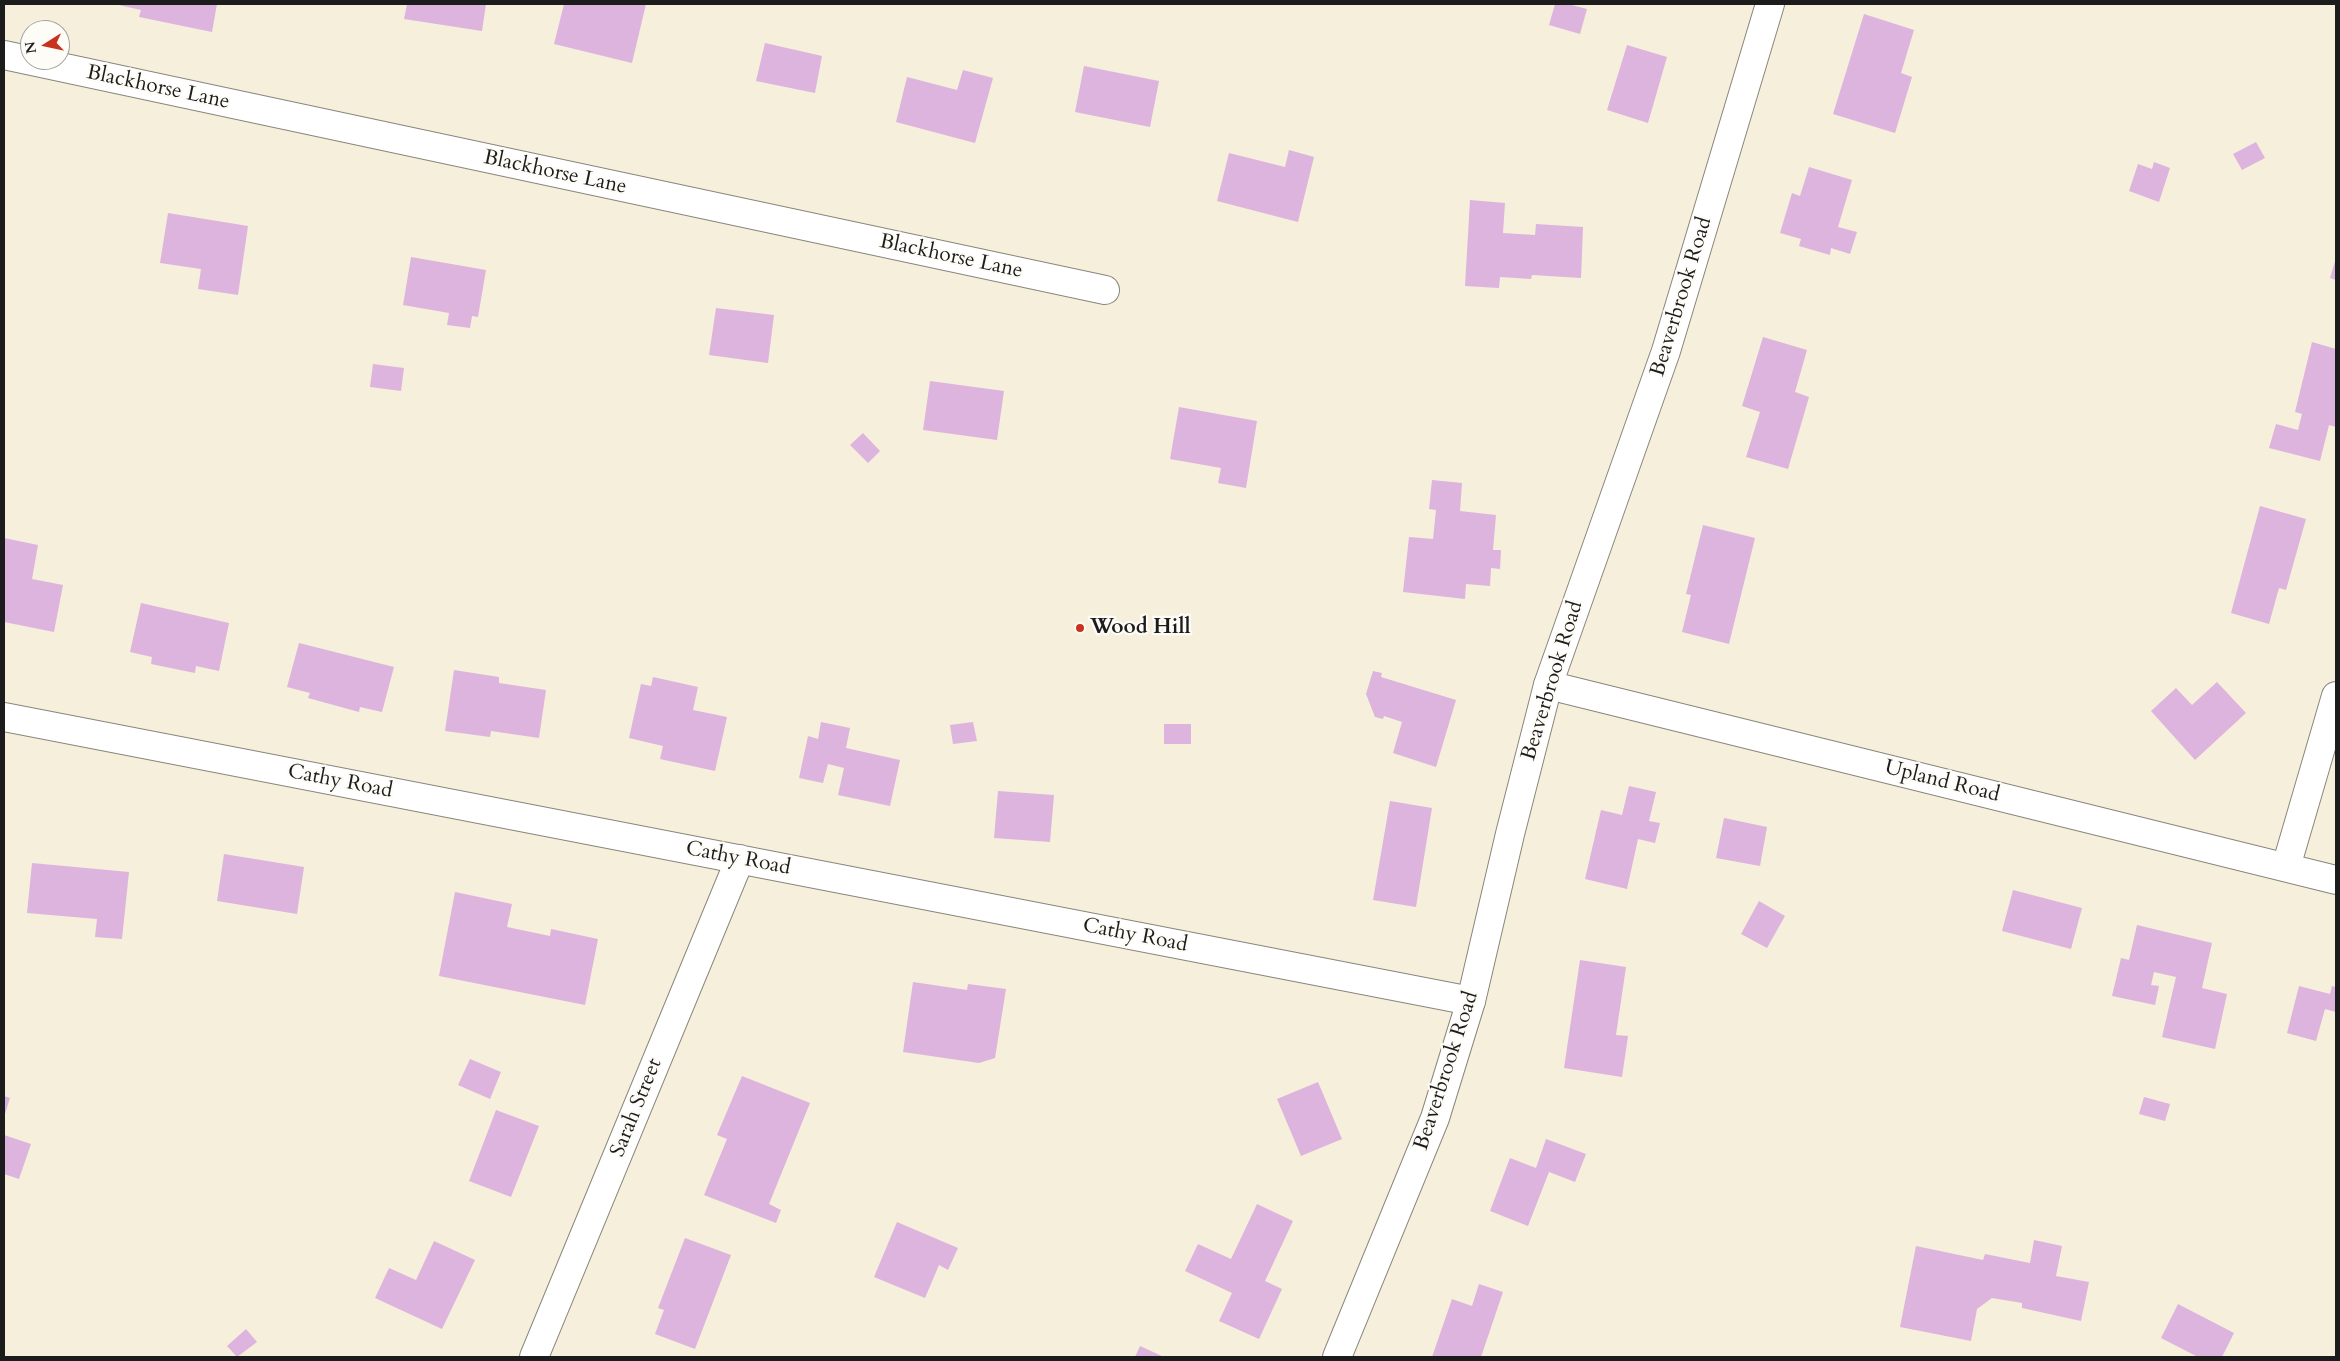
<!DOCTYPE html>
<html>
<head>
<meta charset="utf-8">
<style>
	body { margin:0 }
	#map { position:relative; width:2340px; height:1361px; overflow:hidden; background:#f6efdc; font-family:Cardo,serif }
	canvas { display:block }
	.frame { position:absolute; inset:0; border:5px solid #1c1c1c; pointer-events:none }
	.north { position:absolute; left:20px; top:20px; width:50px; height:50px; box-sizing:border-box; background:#fdfcf7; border:1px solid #a3a29f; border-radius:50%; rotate:260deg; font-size:14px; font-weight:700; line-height:20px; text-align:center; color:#1c1c1c }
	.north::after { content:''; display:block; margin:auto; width:18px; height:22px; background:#c8321e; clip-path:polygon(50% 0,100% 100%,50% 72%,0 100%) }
</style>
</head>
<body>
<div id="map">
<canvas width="2340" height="1361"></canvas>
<div class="frame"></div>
<div class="north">N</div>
</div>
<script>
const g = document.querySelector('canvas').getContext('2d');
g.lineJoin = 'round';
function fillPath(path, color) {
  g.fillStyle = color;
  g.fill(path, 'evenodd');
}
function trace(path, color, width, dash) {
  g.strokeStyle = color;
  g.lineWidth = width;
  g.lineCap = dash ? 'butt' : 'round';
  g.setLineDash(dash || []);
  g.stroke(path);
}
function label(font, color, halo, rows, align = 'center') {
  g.font = font + ' Cardo,serif';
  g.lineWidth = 4.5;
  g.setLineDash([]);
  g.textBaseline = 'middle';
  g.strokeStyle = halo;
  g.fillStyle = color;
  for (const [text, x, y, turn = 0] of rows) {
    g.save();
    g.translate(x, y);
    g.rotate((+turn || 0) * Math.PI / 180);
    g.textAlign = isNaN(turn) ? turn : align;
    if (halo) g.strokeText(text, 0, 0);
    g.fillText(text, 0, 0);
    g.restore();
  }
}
fillPath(new Path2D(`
	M 114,4 L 217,4 L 212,32 L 139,17 L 141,10 Z
	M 407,4 L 486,4 L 482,31 L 404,19 Z
	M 564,4 L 646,4 L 632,63 L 554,44 Z
	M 1555,4 L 1568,4 L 1587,9 L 1580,34 L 1549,25 Z
	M 1864,14 L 1914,30 L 1901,73 L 1912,77 L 1895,133 L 1833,114 Z
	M 765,43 L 822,56 L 815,93 L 756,81 Z
	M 1627,45 L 1667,57 L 1648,123 L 1607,110 Z
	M 1084,66 L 1159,81 L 1150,127 L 1075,112 Z
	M 963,70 L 993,78 L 975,143 L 896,122 L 907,77 L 957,90 Z
	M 2256,142 L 2265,158 L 2242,170 L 2233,154 Z
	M 1289,150 L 1314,157 L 1298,222 L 1217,201 L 1229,153 L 1285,167 Z
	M 2154,162 L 2170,168 L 2159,202 L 2129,191 L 2138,164 L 2152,169 Z
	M 1809,167 L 1852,180 L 1838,227 L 1857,232 L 1850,254 L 1831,248 L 1830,255 L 1799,246 L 1801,239 L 1780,233 L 1792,193 L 1800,196 Z
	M 1470,200 L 1505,203 L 1503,233 L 1535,235 L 1536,224 L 1583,227 L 1581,278 L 1532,275 L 1531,279 L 1500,277 L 1499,288 L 1465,286 Z
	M 168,213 L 248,226 L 238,295 L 198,289 L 201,269 L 160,263 Z
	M 411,257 L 486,270 L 478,317 L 472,316 L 470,328 L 447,325 L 449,313 L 403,305 Z
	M 2336,258 L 2336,280 L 2330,278 Z
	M 716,308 L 774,315 L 768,363 L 709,355 Z
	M 1763,337 L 1807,350 L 1795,392 L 1809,397 L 1788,469 L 1746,457 L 1760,412 L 1742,406 Z
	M 2312,342 L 2336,349 L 2336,427 L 2329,425 L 2320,461 L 2269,448 L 2276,424 L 2298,430 L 2302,414 L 2295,412 Z
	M 373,364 L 404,368 L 401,391 L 370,387 Z
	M 930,381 L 1004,391 L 997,440 L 923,430 Z
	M 1179,407 L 1257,421 L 1246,488 L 1218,483 L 1221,468 L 1170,459 Z
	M 863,433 L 880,451 L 868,463 L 850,445 Z
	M 1432,480 L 1462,483 L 1460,511 L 1496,515 L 1493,550 L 1501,550 L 1500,569 L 1491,568 L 1490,586 L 1466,584 L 1465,599 L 1403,592 L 1409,537 L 1433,539 L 1436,510 L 1429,509 Z
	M 2260,506 L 2306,519 L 2286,590 L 2279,588 L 2269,624 L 2231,613 Z
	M 1703,525 L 1755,538 L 1729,644 L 1682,632 L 1691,595 L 1686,594 Z
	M 4,538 L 38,545 L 32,579 L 63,585 L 54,632 L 4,622 Z
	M 141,603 L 229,623 L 219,671 L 196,666 L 195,673 L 151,664 L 152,657 L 130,652 Z
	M 299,643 L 394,667 L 382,712 L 360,707 L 359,712 L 308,698 L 310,693 L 287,687 Z
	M 454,670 L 499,677 L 499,683 L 546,690 L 539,738 L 491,731 L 490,737 L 445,731 Z
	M 1373,671 L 1382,673 L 1381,677 L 1456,700 L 1436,767 L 1393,753 L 1402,722 L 1384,716 L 1383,719 L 1375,717 L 1366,694 Z
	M 653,677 L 698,687 L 693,710 L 727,717 L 715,771 L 660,759 L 663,746 L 629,738 L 641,684 L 651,686 Z
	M 2217,682 L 2246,713 L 2195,760 L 2151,711 L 2176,688 L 2192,705 Z
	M 821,722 L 850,728 L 846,748 L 900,760 L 890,806 L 838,795 L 844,768 L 828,764 L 823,783 L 799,778 L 808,736 L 818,739 Z
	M 973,722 L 977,741 L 953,744 L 950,725 Z
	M 1164,724 L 1191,724 L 1191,744 L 1164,744 Z
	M 1629,786 L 1656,792 L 1649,821 L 1660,823 L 1655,843 L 1638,839 L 1627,889 L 1585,879 L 1601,810 L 1622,815 Z
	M 998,791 L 1054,795 L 1050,842 L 994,838 Z
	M 1390,801 L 1432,808 L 1416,907 L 1373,900 Z
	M 1724,818 L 1767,827 L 1760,866 L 1716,858 Z
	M 224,854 L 304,867 L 297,914 L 217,901 Z
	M 32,863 L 129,872 L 122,939 L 95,937 L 97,919 L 27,913 Z
	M 2013,890 L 2082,908 L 2071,949 L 2002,931 Z
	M 455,892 L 512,904 L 507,927 L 550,936 L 551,929 L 598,939 L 585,1005 L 439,976 Z
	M 1759,901 L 1785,916 L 1767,948 L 1741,934 Z
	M 2137,925 L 2212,943 L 2202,988 L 2227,994 L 2215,1049 L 2162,1037 L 2176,977 L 2154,972 L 2151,985 L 2159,986 L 2155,1005 L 2112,996 L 2121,958 L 2129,960 Z
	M 1580,960 L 1626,967 L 1616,1035 L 1628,1036 L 1622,1077 L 1564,1068 Z
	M 913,982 L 967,990 L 968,984 L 1006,989 L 995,1058 L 979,1063 L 903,1052 Z
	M 2299,986 L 2330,994 L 2332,986 L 2336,987 L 2336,1012 L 2325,1009 L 2316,1041 L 2287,1033 Z
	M 470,1059 L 501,1072 L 490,1099 L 458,1085 Z
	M 742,1076 L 810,1103 L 769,1204 L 781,1210 L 776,1223 L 704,1195 L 727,1139 L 717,1135 Z
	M 1318,1082 L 1342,1139 L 1301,1156 L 1277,1099 Z
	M 4,1096 L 10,1098 L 4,1117 Z
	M 2144,1097 L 2170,1104 L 2165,1121 L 2139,1114 Z
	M 496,1110 L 539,1126 L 511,1197 L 469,1181 Z
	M 4,1135 L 31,1144 L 19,1179 L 4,1174 Z
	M 1546,1139 L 1586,1154 L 1575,1182 L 1549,1172 L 1528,1226 L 1490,1211 L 1510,1158 L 1536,1168 Z
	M 1257,1204 L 1293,1221 L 1265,1281 L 1282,1289 L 1259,1339 L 1219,1321 L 1232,1293 L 1185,1271 L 1198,1244 L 1231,1259 Z
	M 897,1222 L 958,1248 L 948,1270 L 939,1265 L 925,1298 L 874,1277 Z
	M 685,1238 L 731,1255 L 695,1349 L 655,1334 L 664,1310 L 658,1308 Z
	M 2034,1240 L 2062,1246 L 2056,1276 L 2089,1282 L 2081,1321 L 2022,1308 L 2022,1303 L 1992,1298 L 1977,1309 L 1971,1341 L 1900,1327 L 1916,1246 L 1983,1260 L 1985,1254 L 2030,1263 Z
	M 434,1241 L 475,1260 L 442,1329 L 375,1298 L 389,1268 L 416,1280 Z
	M 1479,1284 L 1503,1292 L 1481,1357 L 1432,1357 L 1452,1299 L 1472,1306 Z
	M 2178,1304 L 2234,1333 L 2222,1357 L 2198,1357 L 2161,1338 Z
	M 246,1329 L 257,1342 L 237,1357 L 227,1346 Z
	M 1140,1346 L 1164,1357 L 1135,1357 Z`), '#ddb4dd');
const minor = new Path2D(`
	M 4,55 L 1105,290
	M 1548,685 L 2336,880
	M 4,717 L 1471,1001
	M 2286,867 L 2336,696
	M 534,1357 L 740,859`);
const tertiary = new Path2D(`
	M 1337,1357 L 1435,1118 L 1471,1001 L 1510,834 L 1548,685 L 1666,351 L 1770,4`);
trace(minor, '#89867c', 30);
trace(tertiary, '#89867c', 30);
trace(minor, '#fff', 28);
trace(tertiary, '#fff', 28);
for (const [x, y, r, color] of [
	[1080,628,5,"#c8321e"]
]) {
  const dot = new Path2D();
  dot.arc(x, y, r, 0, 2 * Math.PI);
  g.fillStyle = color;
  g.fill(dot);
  trace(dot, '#fdfcf7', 2);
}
label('21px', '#1c1c1c', '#fdfcf7', [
	["Blackhorse Lane",158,88,12],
	["Blackhorse Lane",555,173,12],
	["Blackhorse Lane",951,257,12],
	["Beaverbrook Road",1682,297,-73],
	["Beaverbrook Road",1553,681,-73],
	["Cathy Road",340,782,11],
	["Upland Road",1942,782,14],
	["Cathy Road",738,859,11],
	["Cathy Road",1135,936,11],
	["Beaverbrook Road",1447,1071,-72],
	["Sarah Street",637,1108,-68]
]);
label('bold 21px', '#1c1c1c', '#fdfcf7', [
	["Wood Hill",1090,628]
], 'left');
</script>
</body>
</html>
